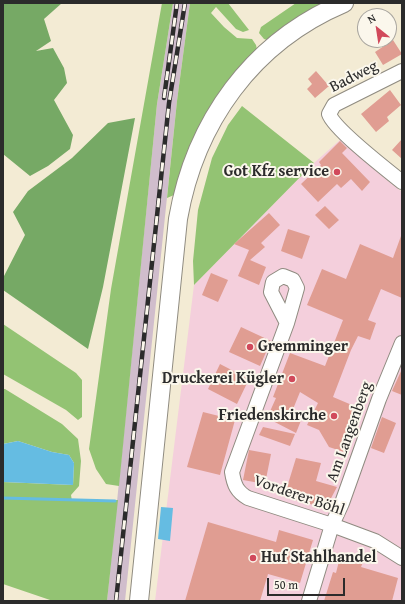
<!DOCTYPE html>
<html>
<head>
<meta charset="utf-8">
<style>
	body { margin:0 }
	#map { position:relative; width:405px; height:604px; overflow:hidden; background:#f3ebd4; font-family:"Gentium Book Plus",serif }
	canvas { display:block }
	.frame { position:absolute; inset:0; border:4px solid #2b2b2b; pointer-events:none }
	.north { position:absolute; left:357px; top:8px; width:40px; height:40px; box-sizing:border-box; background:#fbf7ec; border:1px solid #a8a59f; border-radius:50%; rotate:330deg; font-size:11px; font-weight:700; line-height:16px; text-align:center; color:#2b2b2b }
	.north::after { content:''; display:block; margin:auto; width:14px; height:18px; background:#d1495b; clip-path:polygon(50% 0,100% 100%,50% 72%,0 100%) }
	.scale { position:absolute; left:267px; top:578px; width:78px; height:18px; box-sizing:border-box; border:2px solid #2b2b2b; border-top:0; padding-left:5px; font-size:12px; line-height:14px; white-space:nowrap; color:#2b2b2b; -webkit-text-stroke:3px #fbf7ec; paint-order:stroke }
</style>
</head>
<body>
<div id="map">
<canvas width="405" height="604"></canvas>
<div class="frame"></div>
<div class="north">N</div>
<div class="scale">50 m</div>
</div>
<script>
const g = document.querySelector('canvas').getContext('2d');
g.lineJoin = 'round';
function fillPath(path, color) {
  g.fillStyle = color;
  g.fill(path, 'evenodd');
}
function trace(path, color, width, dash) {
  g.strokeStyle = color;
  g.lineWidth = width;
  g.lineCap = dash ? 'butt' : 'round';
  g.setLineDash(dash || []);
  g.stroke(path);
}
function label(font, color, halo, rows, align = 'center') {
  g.font = font + ' "Gentium Book Plus",serif';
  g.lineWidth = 4;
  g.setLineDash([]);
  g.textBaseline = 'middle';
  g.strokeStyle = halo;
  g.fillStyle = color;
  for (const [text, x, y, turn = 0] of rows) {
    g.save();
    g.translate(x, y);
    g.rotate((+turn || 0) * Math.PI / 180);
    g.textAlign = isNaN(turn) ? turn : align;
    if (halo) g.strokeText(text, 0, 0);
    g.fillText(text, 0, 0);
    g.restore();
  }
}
fillPath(new Path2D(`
	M 341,139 L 387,180 L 402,192 L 402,601 L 155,601 L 194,285 L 314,163 Z`), '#f4cfdc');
fillPath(new Path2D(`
	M 173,3 L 190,3 L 177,101 L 125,601 L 107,601 L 157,104 Z`), '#d0bdcc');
fillPath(new Path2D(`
	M 162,3 L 173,3 L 157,104 L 119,486 L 106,484 L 96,469 L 89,449 L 111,289 Z
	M 190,3 L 228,3 L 249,30 L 243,32 L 236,29 L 216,7 L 211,13 L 224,27 L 237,38 L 252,39 L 256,45 L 258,54 L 188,151 L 174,195 L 167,198 L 177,101 Z
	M 296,3 L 329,3 L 270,41 L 264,39 L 259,33 L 261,27 Z
	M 242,106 L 314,163 L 194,285 L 193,261 L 198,210 L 212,158 L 228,125 Z
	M 3,324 L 76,373 L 82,380 L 82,417 L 78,420 L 66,410 L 3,374 Z
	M 3,389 L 5,389 L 62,424 L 78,439 L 81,461 L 79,486 L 71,495 L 72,501 L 118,500 L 107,601 L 53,601 L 3,584 L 3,482 L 73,485 L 74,463 L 69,455 L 52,452 L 18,441 L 3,444 Z`), '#93c373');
fillPath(new Path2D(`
	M 3,3 L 62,3 L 44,19 L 51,41 L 36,51 L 53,48 L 64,68 L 67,83 L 54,100 L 73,135 L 70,149 L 48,166 L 30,176 L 3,154 Z
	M 135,118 L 103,287 L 88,349 L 3,290 L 3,278 L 25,235 L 13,212 L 28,191 L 72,158 L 108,123 Z`), '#76a965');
fillPath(new Path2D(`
	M 18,441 L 52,452 L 69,455 L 74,463 L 73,485 L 3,482 L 3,444 Z
	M 161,507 L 173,508 L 170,541 L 158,539 Z`), '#65bce2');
trace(new Path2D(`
	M 3,498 L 115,501`), '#65bce2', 3);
fillPath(new Path2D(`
	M 393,40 L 402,54 L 383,65 L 375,52 Z
	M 316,71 L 329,86 L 315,98 L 307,89 L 312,84 L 308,79 Z
	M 390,90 L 401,105 L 387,117 L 389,121 L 376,132 L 361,114 Z
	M 402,139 L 402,159 L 392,150 Z
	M 340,141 L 347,148 L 342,153 L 370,182 L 362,191 L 351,179 L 341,188 L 337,184 L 318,202 L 301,184 L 321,165 L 319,162 Z
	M 325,206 L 339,220 L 329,229 L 315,215 Z
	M 269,213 L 280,225 L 261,243 L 265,247 L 250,260 L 266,267 L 259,285 L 238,276 L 249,250 L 234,244 Z
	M 288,229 L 310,236 L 302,259 L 281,251 Z
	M 401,236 L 402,298 L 381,289 L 368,320 L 376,323 L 370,340 L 358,336 L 351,350 L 333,397 L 359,408 L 344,452 L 329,447 L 319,430 L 307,425 L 318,403 L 300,392 L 291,414 L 302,418 L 296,433 L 267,418 L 276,398 L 273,397 L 290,353 L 325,366 L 343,320 L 307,305 L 322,269 L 346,279 L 360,244 L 393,258 Z
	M 211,273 L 228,280 L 218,302 L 202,295 Z
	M 241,327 L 271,341 L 260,366 L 229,352 Z
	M 220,364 L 249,379 L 237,404 L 208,389 Z
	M 402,369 L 402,395 L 392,391 Z
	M 203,412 L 235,420 L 220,475 L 187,467 Z
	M 382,417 L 396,423 L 384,453 L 371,448 Z
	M 263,427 L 295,434 L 290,446 L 259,435 Z
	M 249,450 L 271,454 L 265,484 L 243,480 Z
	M 296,458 L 321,463 L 316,481 L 337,487 L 329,502 L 322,505 L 314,505 L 284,497 Z
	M 208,522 L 276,542 L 279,530 L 313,540 L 300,583 L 268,574 L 260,601 L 185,601 Z
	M 341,553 L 364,560 L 361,567 L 398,578 L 392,601 L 324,601 L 333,572 L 336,573 Z`), '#e09d92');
const minor = new Path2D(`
	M 402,71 L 334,105 L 329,114 C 334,129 387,170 402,182
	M 287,323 L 271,292 L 273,282 L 283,276 L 293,280 L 297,288 L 287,323 L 232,472 C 234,485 237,492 248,498 L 332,525 L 375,541 L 402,558
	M 309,601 L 332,525 L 342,503 L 379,399 L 402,343`);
const major = new Path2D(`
	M 139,601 L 178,219 C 195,122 252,42 344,3`);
trace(minor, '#8f8b80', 16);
trace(major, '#8f8b80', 20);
trace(minor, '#fff', 14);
trace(major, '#fff', 18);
const rail = new Path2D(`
	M 164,98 L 177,3
	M 116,601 L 169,103 L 185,3`);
trace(rail, '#2b2b2b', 4.5);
trace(rail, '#fbf7ec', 3, [9]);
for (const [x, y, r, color] of [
	[337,172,4,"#d1495b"],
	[250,347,4,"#d1495b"],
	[292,379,4,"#d1495b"],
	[334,416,4,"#d1495b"],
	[253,558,4,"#d1495b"]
]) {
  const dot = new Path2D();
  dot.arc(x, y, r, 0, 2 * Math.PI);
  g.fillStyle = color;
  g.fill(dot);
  trace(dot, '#fbf7ec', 1.5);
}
label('16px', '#2b2b2b', '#fbf7ec', [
	["Badweg",354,77,-27],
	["Am Langenberg",350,432,-70],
	["Vorderer Böhl",299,496,19]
]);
label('bold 16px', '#2b2b2b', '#fbf7ec', [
	["Got Kfz service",329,172],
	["Gremminger",258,347,"left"],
	["Druckerei Kügler",284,379],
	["Friedenskirche",326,416],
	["Huf Stahlhandel",261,558,"left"]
], 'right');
</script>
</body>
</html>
